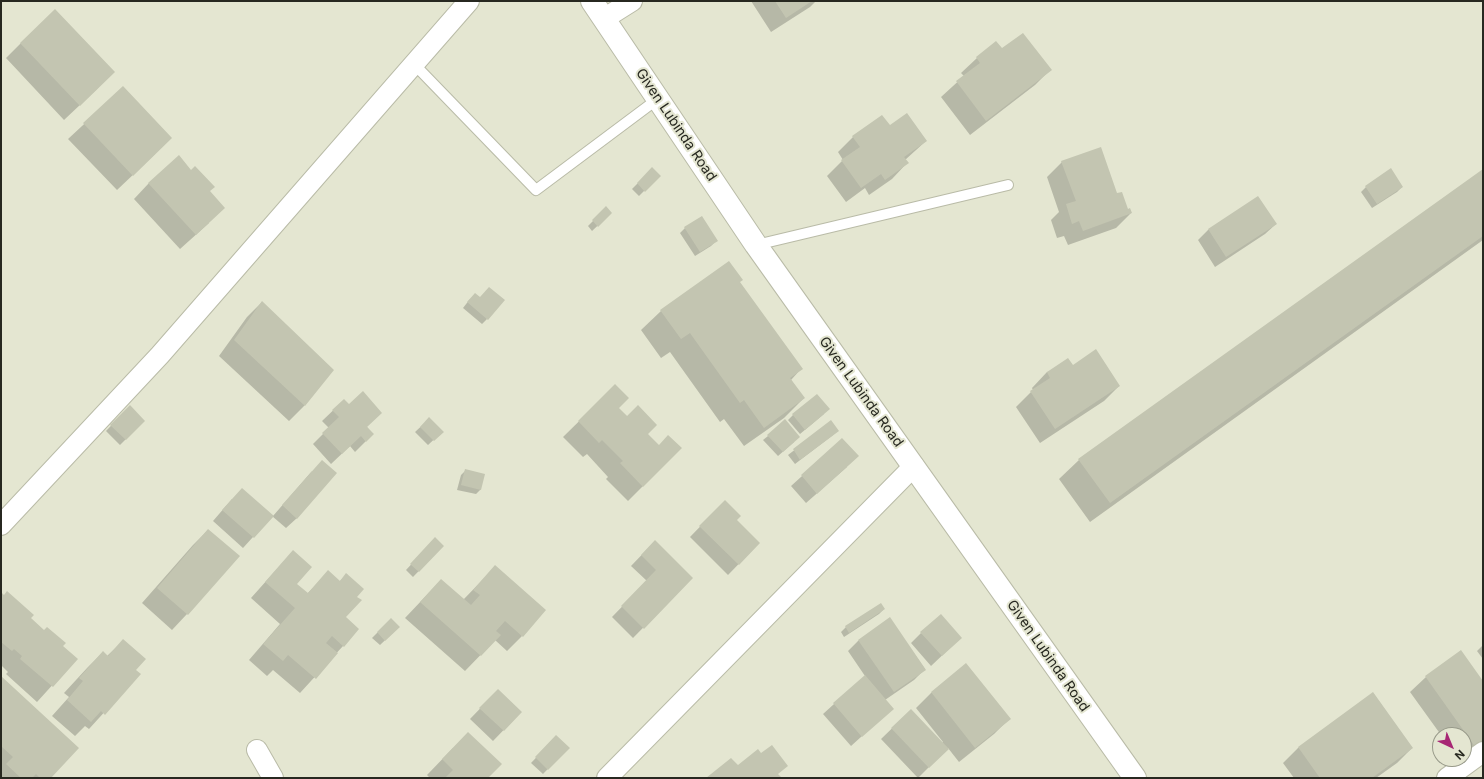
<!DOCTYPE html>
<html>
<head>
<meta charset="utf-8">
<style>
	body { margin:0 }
	#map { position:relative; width:1484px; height:779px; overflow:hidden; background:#e4e6d1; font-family:Inter,sans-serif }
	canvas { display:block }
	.frame { position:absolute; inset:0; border:2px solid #272820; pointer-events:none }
	.north { position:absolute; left:1432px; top:727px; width:40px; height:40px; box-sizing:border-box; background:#e4e6d1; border:1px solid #989a8a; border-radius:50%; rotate:136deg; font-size:11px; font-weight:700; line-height:16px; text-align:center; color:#272820 }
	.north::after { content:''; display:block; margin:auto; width:14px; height:18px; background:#a72674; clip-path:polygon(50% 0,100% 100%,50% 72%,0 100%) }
</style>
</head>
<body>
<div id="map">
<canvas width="1484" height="779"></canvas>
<div class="frame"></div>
<div class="north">N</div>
</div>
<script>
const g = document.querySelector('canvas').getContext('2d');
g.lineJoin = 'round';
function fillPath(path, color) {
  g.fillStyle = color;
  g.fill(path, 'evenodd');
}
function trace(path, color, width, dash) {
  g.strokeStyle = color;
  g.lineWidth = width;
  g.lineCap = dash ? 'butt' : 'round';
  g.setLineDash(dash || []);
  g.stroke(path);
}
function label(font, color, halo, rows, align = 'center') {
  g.font = font + ' Inter,sans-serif';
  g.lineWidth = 4;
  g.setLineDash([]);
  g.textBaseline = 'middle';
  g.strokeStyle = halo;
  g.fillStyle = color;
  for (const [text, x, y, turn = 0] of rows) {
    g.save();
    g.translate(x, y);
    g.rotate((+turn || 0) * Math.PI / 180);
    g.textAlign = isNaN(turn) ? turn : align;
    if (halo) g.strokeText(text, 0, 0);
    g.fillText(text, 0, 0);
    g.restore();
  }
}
fillPath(new Path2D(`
	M 751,1 L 816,1 L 810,7 L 771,32 Z
	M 21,43 L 99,87 L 64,120 L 6,58 Z
	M 996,43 L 1001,50 L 1050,70 L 1035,85 L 970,135 L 941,97 L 964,76 L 961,73 L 977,58 Z
	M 123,88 L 155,154 L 117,190 L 68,139 Z
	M 889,127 L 926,141 L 905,160 L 907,163 L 892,179 L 869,195 L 865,188 L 846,202 L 827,176 L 843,160 L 838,152 L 853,137 Z
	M 1062,162 L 1116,194 L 1127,210 L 1131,213 L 1116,228 L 1068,245 L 1064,236 L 1057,238 L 1051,220 L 1059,212 L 1047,177 Z
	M 652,169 L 659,176 L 639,196 L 632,189 Z
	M 1483,170 L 1483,240 L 1090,522 L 1059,479 L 1079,460 Z
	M 149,183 L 209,191 L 209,223 L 180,249 L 134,199 Z
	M 1366,187 L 1402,187 L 1397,192 L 1372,208 L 1361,192 Z
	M 1258,197 L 1276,224 L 1265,234 L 1215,267 L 1198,240 L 1208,230 Z
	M 606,208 L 611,213 L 592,231 L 588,226 Z
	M 685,228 L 716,241 L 711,246 L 695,256 L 680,233 Z
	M 739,282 L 801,369 L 791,380 L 804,398 L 784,418 L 744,446 L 724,419 L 720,422 L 670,352 L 661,358 L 641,330 L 661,311 Z
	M 480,298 L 487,319 L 482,324 L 463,308 L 470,299 Z
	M 262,302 L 332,370 L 304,406 L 289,421 L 219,356 L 247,317 Z
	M 1073,366 L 1119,386 L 1104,401 L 1040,443 L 1016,407 L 1033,390 L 1032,388 L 1047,372 Z
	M 615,386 L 618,408 L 659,446 L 681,448 L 628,501 L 606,479 L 608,477 L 587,454 L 583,457 L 563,437 Z
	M 344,400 L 373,434 L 355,452 L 350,446 L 331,464 L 313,444 L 329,428 L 322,421 Z
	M 130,406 L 144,421 L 120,445 L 106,431 Z
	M 824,414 L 800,434 L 788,420 L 793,415 Z
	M 429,419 L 442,432 L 428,445 L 415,432 Z
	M 831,422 L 833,435 L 795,464 L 788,455 Z
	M 768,436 L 794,442 L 778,456 L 763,440 Z
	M 842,440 L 847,467 L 806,503 L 791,486 Z
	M 466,470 L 481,489 L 476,494 L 457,490 L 461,475 Z
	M 312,471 L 297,518 L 286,528 L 272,516 L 243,548 L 213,521 L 232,499 L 273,516 Z
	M 725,501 L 736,520 L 759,543 L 728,575 L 690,537 Z
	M 208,530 L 187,614 L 172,630 L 142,603 L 193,545 Z
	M 435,539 L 443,546 L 413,577 L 406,570 Z
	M 655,541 L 692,578 L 633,638 L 612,617 L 647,581 L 631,566 Z
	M 293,551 L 296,584 L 307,594 L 328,572 L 339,582 L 347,574 L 356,597 L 345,617 L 343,646 L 300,693 L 273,670 L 267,676 L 249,660 L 280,624 L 251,598 Z
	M 495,567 L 522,636 L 507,651 L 495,640 L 465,671 L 405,618 L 441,580 L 463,600 Z
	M 1,594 L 76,659 L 37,702 L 6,674 L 8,672 L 1,665 Z
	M 884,609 L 879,614 L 844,637 L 841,632 L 846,627 Z
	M 391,619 L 399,627 L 380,645 L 372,638 Z
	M 890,619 L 925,669 L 914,680 L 885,700 L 892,709 L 851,746 L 823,714 L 865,676 L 848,651 L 858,641 Z
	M 921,633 L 950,648 L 931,666 L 911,643 Z
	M 123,641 L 135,670 L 139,674 L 89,729 L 85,726 L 75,736 L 52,716 L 69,697 L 64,693 L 88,667 L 103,652 L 107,656 Z
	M 1483,645 L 1483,659 L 1477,651 Z
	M 966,665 L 1009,719 L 994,734 L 959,762 L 948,748 L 918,778 L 881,739 L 911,710 L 942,743 L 943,742 L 916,708 L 931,693 Z
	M 1,677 L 50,778 L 1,778 Z
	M 1426,677 L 1483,683 L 1483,747 L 1464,759 L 1464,735 L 1441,735 L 1410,692 Z
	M 498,690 L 521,712 L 493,741 L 470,719 Z
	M 1373,693 L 1412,748 L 1397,763 L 1376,778 L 1294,778 L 1283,763 L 1298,748 Z
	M 556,737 L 568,748 L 543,774 L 531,763 Z
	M 453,748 L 487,778 L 430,778 L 427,775 Z`), '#0003');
fillPath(new Path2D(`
	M 775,1 L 812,1 L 786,18 Z
	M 55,9 L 115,72 L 80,106 L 20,43 Z
	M 1023,33 L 1052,70 L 986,121 L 956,81 L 980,63 L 976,57 L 996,41 L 1002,48 Z
	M 123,86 L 172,138 L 133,176 L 83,123 Z
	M 907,113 L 927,141 L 904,157 L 909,163 L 885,180 L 881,174 L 861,188 L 841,160 L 860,147 L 852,136 L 882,115 L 890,125 Z
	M 1101,147 L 1117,193 L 1122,192 L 1128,209 L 1130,208 L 1132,213 L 1083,231 L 1079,221 L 1072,224 L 1066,204 L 1076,201 L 1061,161 Z
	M 179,155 L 191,170 L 195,166 L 215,187 L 210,191 L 225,208 L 196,235 L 148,183 Z
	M 652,167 L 661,176 L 645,192 L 637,183 Z
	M 1391,168 L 1403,187 L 1377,204 L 1365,186 Z
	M 1483,169 L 1483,236 L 1110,503 L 1078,459 Z
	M 1258,196 L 1277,224 L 1226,257 L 1208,229 Z
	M 606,206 L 612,213 L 598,227 L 592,220 Z
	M 702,216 L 718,241 L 700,252 L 684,227 Z
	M 729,261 L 743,280 L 740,282 L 803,369 L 790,378 L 805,398 L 764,428 L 744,400 L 740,403 L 690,333 L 681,339 L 660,310 Z
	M 489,287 L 505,300 L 488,320 L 467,302 L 475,293 L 480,297 Z
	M 262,301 L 334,370 L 305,406 L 234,340 Z
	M 1096,349 L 1120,386 L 1055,429 L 1030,391 L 1050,378 L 1047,372 L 1068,358 L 1073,365 Z
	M 615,384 L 629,398 L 619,408 L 627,416 L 638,405 L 657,425 L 648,434 L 659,445 L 668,435 L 682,448 L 643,487 L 620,463 L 623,461 L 602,440 L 599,443 L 578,421 Z
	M 363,391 L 382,413 L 367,427 L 374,434 L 366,442 L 361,436 L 342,454 L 322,433 L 339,417 L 332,410 L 344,399 L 349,404 Z
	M 817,394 L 830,409 L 805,430 L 792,414 Z
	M 130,405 L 145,421 L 126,440 L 110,425 Z
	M 429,417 L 444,432 L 434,441 L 420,427 Z
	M 785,419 L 800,437 L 783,452 L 767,435 Z
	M 831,420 L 839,431 L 800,460 L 793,449 Z
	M 842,438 L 859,456 L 817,494 L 801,475 Z
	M 322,460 L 337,473 L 297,519 L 282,505 Z
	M 465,469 L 485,474 L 481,490 L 461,485 Z
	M 242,488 L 274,516 L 254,538 L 222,510 Z
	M 725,500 L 741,516 L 737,520 L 760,543 L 739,565 L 699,526 Z
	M 208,529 L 240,556 L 188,615 L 157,588 Z
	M 435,537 L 444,546 L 419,572 L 410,564 Z
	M 655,540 L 693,578 L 644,629 L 621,606 L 656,570 L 641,555 Z
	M 293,550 L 312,567 L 297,584 L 308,593 L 328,570 L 340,581 L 346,573 L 364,589 L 357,597 L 362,600 L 346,617 L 359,629 L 344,647 L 332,636 L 326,643 L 338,653 L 316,679 L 288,655 L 283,661 L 263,644 L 295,608 L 265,582 Z
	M 495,565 L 546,610 L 523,637 L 505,621 L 496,631 L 501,635 L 481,656 L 420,602 L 441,579 L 471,605 L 480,595 L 473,590 Z
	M 7,591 L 34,615 L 31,618 L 44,630 L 47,627 L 66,643 L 63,646 L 78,659 L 53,687 L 20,659 L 22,656 L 14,649 L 12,651 L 1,642 L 1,592 L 4,595 Z
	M 881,603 L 885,609 L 849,633 L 845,626 Z
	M 941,614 L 962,638 L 942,656 L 920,632 Z
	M 890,617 L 926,670 L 894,692 L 858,640 Z
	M 391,618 L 400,627 L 385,641 L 377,632 Z
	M 123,639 L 146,659 L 136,670 L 141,674 L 105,715 L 101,711 L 91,722 L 67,700 L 83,681 L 79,678 L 103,651 L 108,656 Z
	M 1461,650 L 1483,681 L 1483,743 L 1476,748 L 1425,676 Z
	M 966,663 L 1011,719 L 975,748 L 931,692 Z
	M 865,675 L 894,709 L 862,737 L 833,703 Z
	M 1,676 L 79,748 L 51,778 L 40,778 L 36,774 L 32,778 L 21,778 L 6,764 L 13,757 L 1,746 Z
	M 498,689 L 522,712 L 504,731 L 479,708 Z
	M 1373,692 L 1413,748 L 1372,778 L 1320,778 L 1298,747 Z
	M 911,709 L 949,749 L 929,768 L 891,728 Z
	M 468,732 L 502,764 L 488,778 L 445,778 L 453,770 L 442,759 Z
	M 556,735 L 570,748 L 548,770 L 535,757 Z
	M 772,745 L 788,766 L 778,774 L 782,778 L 706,778 L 731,758 L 738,765 L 758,749 L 761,753 Z`), '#c3c5b1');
const lane = new Path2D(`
	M 414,64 L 536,190 L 659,98
	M 756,245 L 1008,185`);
const street = new Path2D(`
	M 605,18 L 632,1
	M 1,525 L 160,355 L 469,1
	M 257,750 L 273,778
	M 607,778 L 914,466
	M 1447,778 L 1483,752`);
const secondary = new Path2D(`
	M 592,1 L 756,245 L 1135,778`);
trace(lane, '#b9bba7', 12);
trace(street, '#b9bba7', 22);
trace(secondary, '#b9bba7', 24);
trace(lane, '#fff', 10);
trace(street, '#fff', 20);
trace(secondary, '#fff', 22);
label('14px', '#272820', '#e4e6d1', [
	["Given Lubinda Road",676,125,56],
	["Given Lubinda Road",861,392,54],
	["Given Lubinda Road",1048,656,55]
]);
</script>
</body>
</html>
